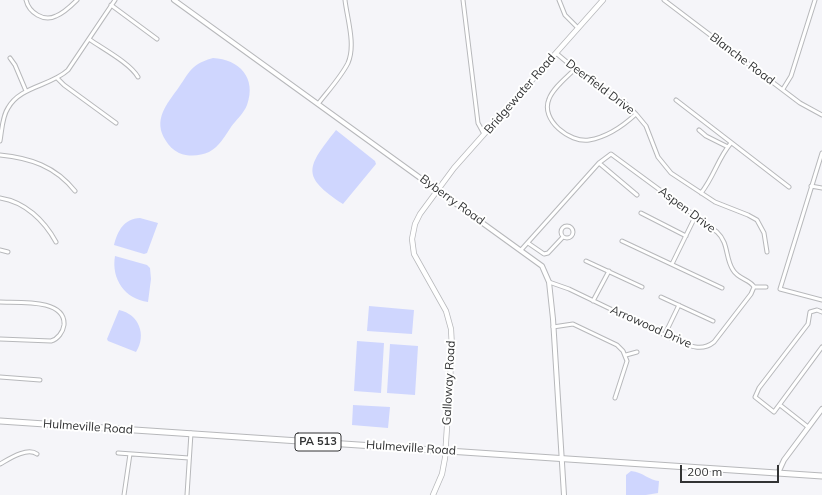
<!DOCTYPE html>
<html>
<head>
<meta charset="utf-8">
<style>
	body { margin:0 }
	#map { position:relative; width:822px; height:495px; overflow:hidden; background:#f5f5f9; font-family:Mulish,sans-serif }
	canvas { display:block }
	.scale { position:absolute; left:680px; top:465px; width:99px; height:18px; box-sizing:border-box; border:2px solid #323334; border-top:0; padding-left:5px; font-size:12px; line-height:14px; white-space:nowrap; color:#323334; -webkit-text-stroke:3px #fff; paint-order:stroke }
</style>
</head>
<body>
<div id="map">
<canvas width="822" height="495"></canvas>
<div class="scale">200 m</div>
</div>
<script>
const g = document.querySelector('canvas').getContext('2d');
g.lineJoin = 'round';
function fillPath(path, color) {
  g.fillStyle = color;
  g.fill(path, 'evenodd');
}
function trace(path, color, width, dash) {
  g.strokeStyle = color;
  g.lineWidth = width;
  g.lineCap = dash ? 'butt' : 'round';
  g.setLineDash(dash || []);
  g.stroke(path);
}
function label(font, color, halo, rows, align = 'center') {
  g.font = font + ' Mulish,sans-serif';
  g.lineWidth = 4;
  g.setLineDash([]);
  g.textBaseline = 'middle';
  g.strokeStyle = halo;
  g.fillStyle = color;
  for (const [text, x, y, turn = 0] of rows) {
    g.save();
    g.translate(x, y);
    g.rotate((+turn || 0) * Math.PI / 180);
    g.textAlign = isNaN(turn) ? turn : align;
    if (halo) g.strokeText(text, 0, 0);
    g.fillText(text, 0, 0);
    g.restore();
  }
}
fillPath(new Path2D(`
	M 213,58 C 239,59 257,78 247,105 C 244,113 236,120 231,127 C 225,136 219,147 209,152 C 200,156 189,157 179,153 C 173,150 169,146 166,141 C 152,120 167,104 179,87 C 184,80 188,72 194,67 C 200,62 206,60 213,58 Z
	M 336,130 L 375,161 L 376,164 L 343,204 C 300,176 307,167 336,130 Z
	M 140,218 L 158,223 L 147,253 L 144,254 L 114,245 C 118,230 124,219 140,218 Z
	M 115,256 L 147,265 L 150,268 L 151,279 L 148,302 C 125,299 111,279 115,256 Z
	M 369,306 L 414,310 L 412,334 L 367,331 Z
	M 119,310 C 139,314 147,335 136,352 L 108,341 L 107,339 Z
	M 357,341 L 384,343 L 381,393 L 354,391 Z
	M 390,344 L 418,346 L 415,395 L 387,393 Z
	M 353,405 L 390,407 L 388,428 L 352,425 Z
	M 631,471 C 643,472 650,481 659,481 L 658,493 L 646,495 L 626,495 L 626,475 Z`), '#cfd6fe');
const minor = new Path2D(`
	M 26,0 C 29,13 44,22 56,16 C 64,13 71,6 77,0
	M 463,0 L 478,123 L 484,134
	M 559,0 L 565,15 L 578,28
	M 664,0 L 800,103 L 822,115
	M 111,5 L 157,39
	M 89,39 C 103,49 130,63 138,77
	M 556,53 L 581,74 L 625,103 L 636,114 L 646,126 L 658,157 L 671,173 L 715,202 L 748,215 L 757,220 L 764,233 L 767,252
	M 10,58 L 15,65 L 26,91
	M 575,69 C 566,78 553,88 549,99 C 540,120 570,143 589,140 C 608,137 623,126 636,114
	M 57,78 L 64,85 L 116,123
	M 783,89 L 791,76 L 815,0
	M 676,100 L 789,187
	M 318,104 C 328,91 341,77 348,63 C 356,45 347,18 345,0
	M 699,130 L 706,136 L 728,147
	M 0,141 C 2,130 2,117 8,108 C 20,86 51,86 68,70 L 115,0
	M 822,153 L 780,289 L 822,300
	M 0,155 C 30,158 55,166 75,191
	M 599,163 L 637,195
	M 811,186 L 822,188
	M 701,193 C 714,177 718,158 731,143
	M 0,198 C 25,202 44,220 56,242
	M 641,213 L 686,236
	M561 232a6 6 0 1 1 12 0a6 6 0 1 1-12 0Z
	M 622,241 L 722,288
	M 528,243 L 544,254 L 548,253 L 563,237
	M 0,250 L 8,252
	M 521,250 L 599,163 L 611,154 L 717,232 C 729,243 725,258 733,270 C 738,279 751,280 754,287
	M 586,261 L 642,287
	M 672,264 L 695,217
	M 549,282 L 569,289 L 679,342 C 692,347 703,351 714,342 L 751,294 L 754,287
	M 754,287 L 766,287
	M 661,297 L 713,321
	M 593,301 L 609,271
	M 0,302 C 17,303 66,298 64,325 C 63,332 58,339 51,341 L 0,339
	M 822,312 L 817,310 L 810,312 L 808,324 L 759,388 L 755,397 L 774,412 L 822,347
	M 553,327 L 573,324 L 617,345 L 623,351 L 627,361 L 615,398
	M 665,334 L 679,305
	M 626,355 L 637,352
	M 0,377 L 40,380
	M 780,405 L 808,427
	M 118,453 L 189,458
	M 0,464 C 9,459 27,447 37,454
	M 124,495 L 130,454
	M 187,495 L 191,433`);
const tertiary = new Path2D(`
	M 174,0 L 542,266 L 549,282 L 553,319 L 564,495
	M 778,473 L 784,460 L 822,409`);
const secondary = new Path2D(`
	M 433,495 L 442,474 L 445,458 L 452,348 L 451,329 L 446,311 L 414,254 L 412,239 L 415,224 L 420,214 L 454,168 L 603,0`);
const primary = new Path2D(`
	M 0,421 L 822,476`);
trace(minor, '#b7b8bb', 5);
trace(tertiary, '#b7b8bb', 6);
trace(secondary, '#b7b8bb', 6);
trace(primary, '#b7b8bb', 7);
trace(minor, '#fff', 3);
trace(tertiary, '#fff', 4);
trace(secondary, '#fff', 4.5);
trace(primary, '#fff', 5);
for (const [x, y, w] of [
	[318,442,46]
]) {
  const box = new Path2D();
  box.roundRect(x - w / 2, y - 9, w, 18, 3);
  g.fillStyle = '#fff';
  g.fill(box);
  trace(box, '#323334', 1);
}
label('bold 11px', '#323334', null, [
	["PA 513",318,442]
]);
label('12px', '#323334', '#fff', [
	["Blanche Road",742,59,37],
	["Deerfield Drive",600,87,37],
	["Bridgewater Road",520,94,-49],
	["Byberry Road",452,200,36],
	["Aspen Drive",687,210,37],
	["Arrowood Drive",651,327,24],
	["Galloway Road",449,383,-87],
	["Hulmeville Road",88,427,4],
	["Hulmeville Road",411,448,4]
]);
</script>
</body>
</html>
